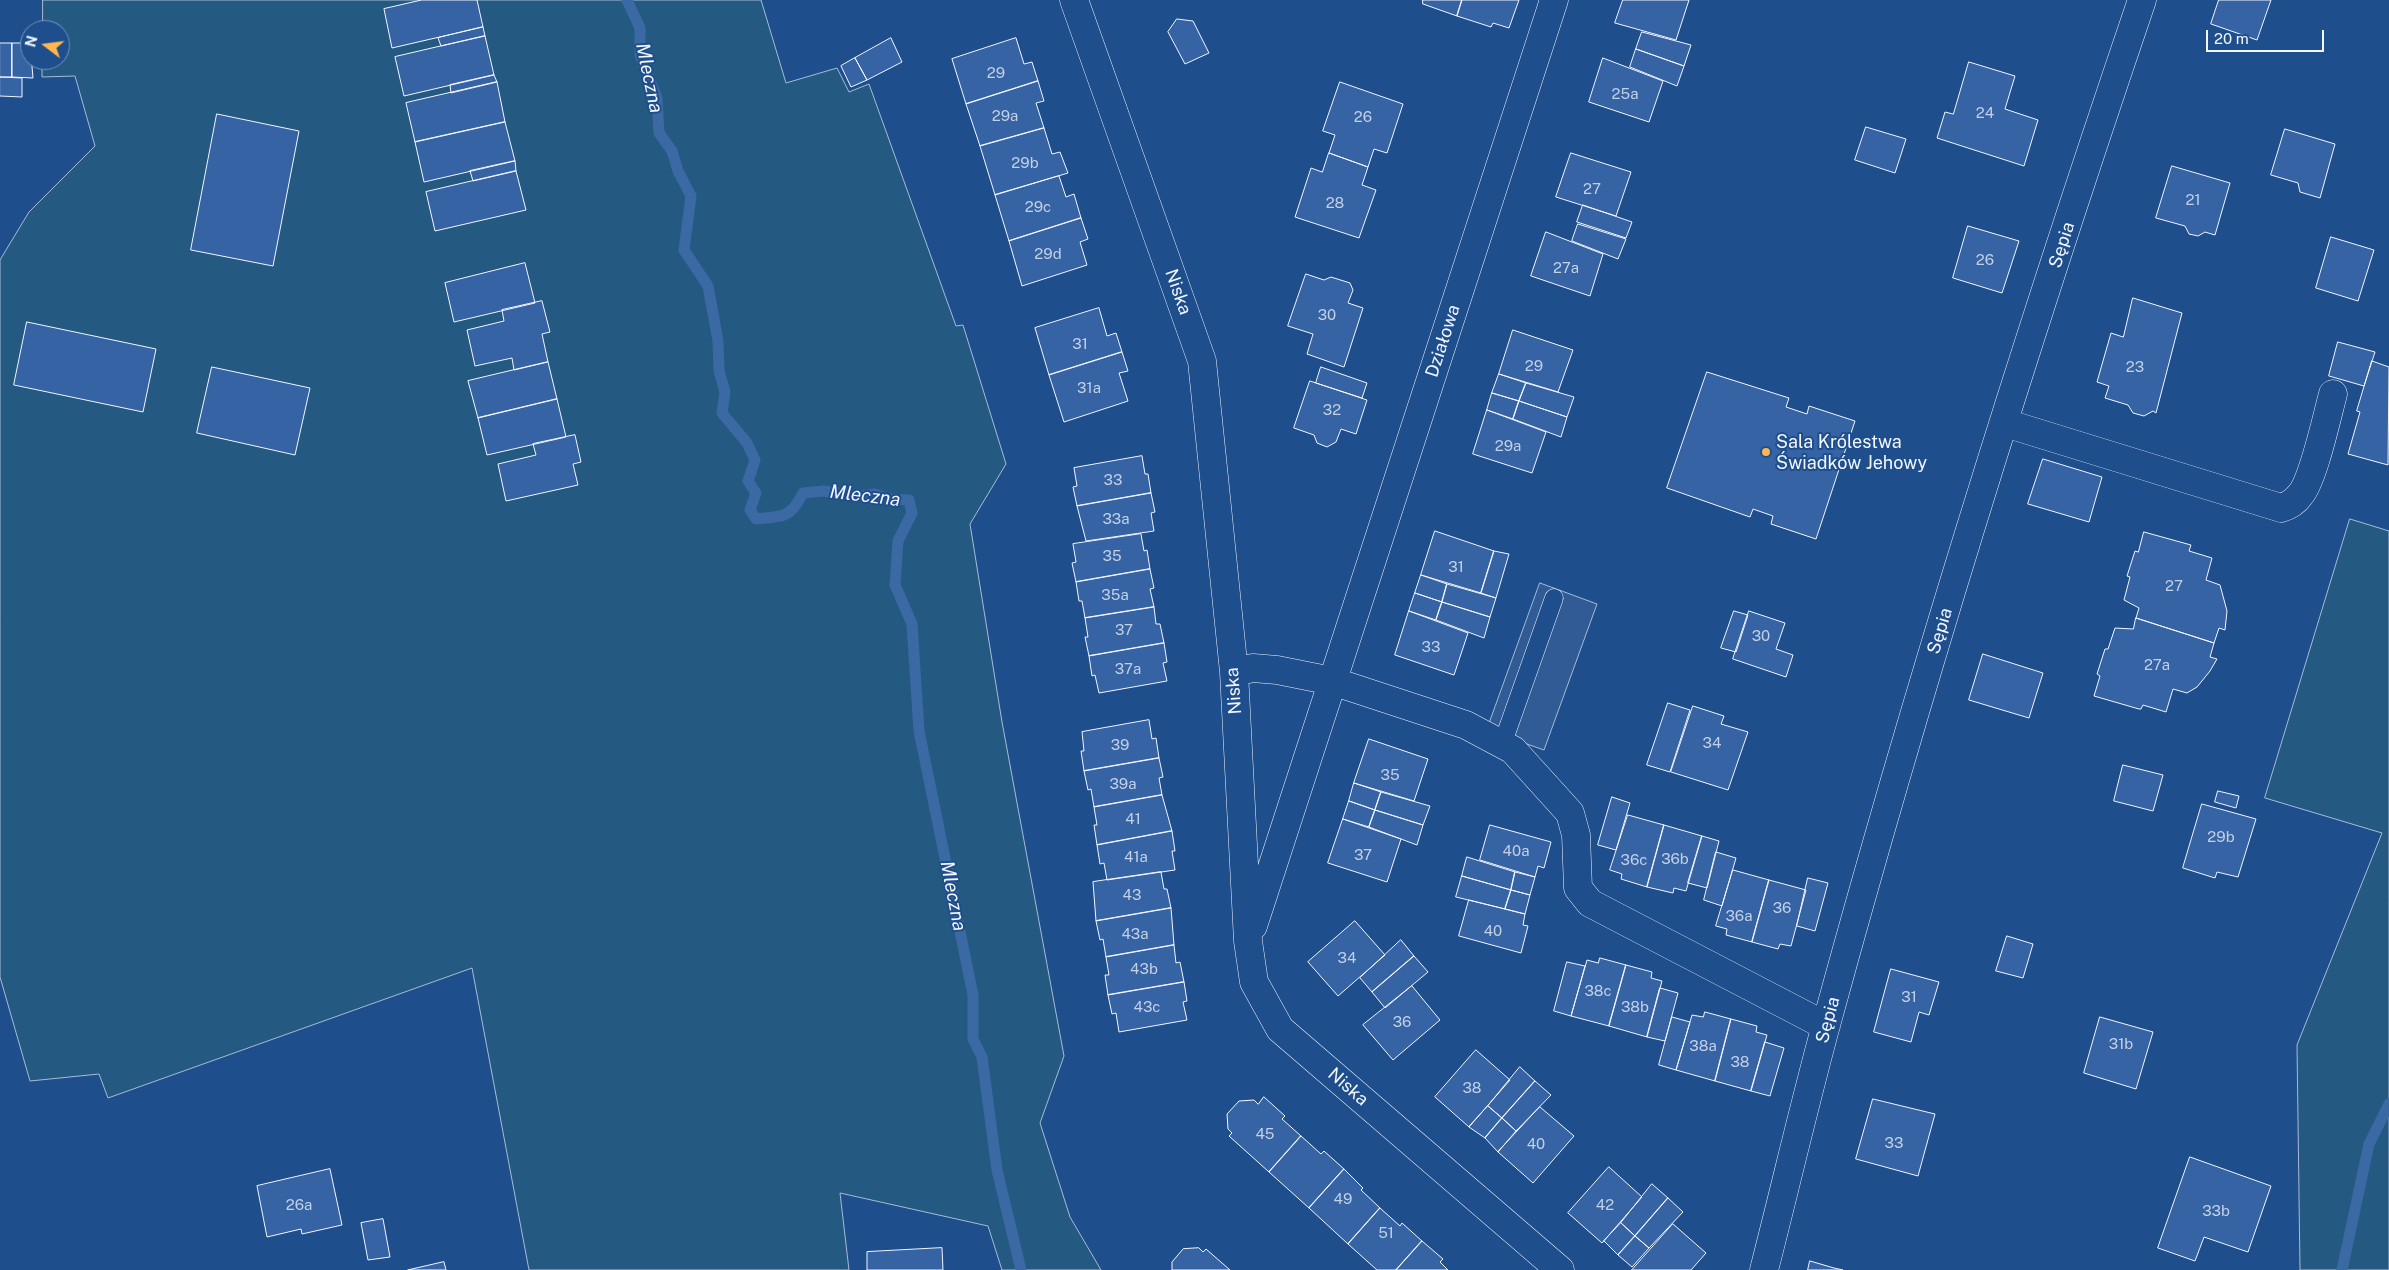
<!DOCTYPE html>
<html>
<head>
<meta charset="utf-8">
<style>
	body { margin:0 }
	#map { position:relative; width:2389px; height:1270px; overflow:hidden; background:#1f4e8c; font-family:"Public Sans",sans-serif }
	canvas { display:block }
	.north { position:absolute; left:20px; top:20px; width:50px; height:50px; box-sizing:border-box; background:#1f4e8c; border:1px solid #7391ba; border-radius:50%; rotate:285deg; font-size:14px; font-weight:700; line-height:20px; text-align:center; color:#f2f6ff }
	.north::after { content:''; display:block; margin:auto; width:18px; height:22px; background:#ffb74d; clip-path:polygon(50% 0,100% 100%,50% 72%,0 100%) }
	.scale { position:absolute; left:2206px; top:30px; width:118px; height:22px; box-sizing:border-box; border:2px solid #f2f6ff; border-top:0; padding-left:6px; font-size:15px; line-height:18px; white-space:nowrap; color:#f2f6ff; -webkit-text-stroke:4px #1f4e8c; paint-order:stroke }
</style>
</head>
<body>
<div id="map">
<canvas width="2389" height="1270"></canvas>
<div class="north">N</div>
<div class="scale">20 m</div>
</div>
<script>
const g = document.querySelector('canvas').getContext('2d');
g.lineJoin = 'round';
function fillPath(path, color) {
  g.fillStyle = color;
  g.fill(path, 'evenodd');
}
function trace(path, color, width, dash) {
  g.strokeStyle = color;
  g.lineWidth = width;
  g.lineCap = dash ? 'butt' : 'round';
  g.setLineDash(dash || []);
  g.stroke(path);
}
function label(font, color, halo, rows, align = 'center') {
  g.font = font + ' "Public Sans",sans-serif';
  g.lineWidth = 4;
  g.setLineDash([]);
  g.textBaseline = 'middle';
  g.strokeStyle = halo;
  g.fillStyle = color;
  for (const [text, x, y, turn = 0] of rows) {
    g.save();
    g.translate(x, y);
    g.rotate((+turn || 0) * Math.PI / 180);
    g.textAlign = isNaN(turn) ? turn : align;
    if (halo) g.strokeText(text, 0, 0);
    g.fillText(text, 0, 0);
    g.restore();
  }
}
const green = new Path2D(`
	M 43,0 L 761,0 L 786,83 L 837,68 L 849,92 L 869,84 L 956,326 L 963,325 L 1006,464 L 970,524 L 1002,722 L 1064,1056 L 1040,1123 L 1070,1217 L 1101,1270 L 1002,1270 L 988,1226 L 840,1193 L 849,1270 L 529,1270 L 472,968 L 108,1098 L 99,1074 L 30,1081 L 0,977 L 0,260 L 29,212 L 95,146 L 75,76 L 42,77 L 42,60 L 60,60 L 60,30 L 43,30 Z
	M 2350,519 L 2389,531 L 2389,1270 L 2300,1270 L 2297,1045 L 2382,833 L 2265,798 Z`);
fillPath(green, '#245a82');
trace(green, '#a8bbd7', 1);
const parking = new Path2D(`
	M 1540,583 L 1597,604 L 1544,750 L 1487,730 Z`);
fillPath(parking, '#305b95');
trace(parking, '#a8bbd7', 1);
trace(new Path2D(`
	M 627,0 L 640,28 L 640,55 L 657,98 L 659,133 L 672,151 L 678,171 L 691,196 L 684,250 L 708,286 L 718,341 L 719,371 L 725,392 L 722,413 L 747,443 L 755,460 L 748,481 L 756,493 L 750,510 L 756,519 C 783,516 790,519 803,493 L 823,491 L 861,496 L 875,494 L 887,499 L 909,500 L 912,513 L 898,541 L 895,585 L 912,624 L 919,731 L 973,995 L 973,1039 L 982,1057 L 997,1170 L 1021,1270
	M 2342,1270 L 2369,1144 L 2389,1104`), '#3b69a3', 11);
const building = new Path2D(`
	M 422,0 L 477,0 L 483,27 L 392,48 L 384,9 Z
	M 1423,0 L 1462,0 L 1457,16 L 1423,4 Z
	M 1462,0 L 1519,0 L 1509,28 L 1493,23 L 1491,27 L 1457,16 Z
	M 1623,0 L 1689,0 L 1676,40 L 1615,23 Z
	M 2219,0 L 2271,0 L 2257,40 L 2211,24 Z
	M 1177,19 L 1193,21 L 1209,53 L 1185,64 L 1168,32 Z
	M 483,27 L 485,36 L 441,46 L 438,38 Z
	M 1642,32 L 1691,45 L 1684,66 L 1636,49 Z
	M 485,36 L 494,75 L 404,96 L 395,57 Z
	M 891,38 L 902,62 L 867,80 L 855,58 Z
	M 1016,38 L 1024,64 L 1032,62 L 1038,81 L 966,104 L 952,59 Z
	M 0,43 L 12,43 L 12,77 L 0,77 Z
	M 12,43 L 30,43 L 33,78 L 12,77 Z
	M 1636,49 L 1684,66 L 1677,86 L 1630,67 Z
	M 855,58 L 867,80 L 851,87 L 841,66 Z
	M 1603,58 L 1663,81 L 1649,122 L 1589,102 Z
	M 1969,62 L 2015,76 L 2005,109 L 2038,120 L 2024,166 L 1937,138 L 1945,112 L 1953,114 Z
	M 494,75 L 497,82 L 451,93 L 450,85 Z
	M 0,77 L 22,78 L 22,97 L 0,96 Z
	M 1038,81 L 1044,101 L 1036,103 L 1044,128 L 980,146 L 966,104 Z
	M 497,82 L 505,122 L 415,142 L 406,103 Z
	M 1340,82 L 1403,104 L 1387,153 L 1374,149 L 1368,167 L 1329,153 L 1335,135 L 1323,131 Z
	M 217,114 L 299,131 L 273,266 L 191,250 Z
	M 505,122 L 515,161 L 424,182 L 415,142 Z
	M 1866,127 L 1906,139 L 1895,173 L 1855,160 Z
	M 1044,128 L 1052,154 L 1060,152 L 1068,173 L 995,195 L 980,146 Z
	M 2285,129 L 2335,144 L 2320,198 L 2300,192 L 2298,183 L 2271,175 Z
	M 1329,153 L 1368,167 L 1362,185 L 1376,190 L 1359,238 L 1295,217 L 1311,168 L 1322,172 Z
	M 1571,153 L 1631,172 L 1616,216 L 1556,197 Z
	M 515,161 L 516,171 L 473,181 L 470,171 Z
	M 2172,166 L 2230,183 L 2215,235 L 2205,232 L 2198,236 L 2189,234 L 2185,226 L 2156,218 Z
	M 516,171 L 526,210 L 435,231 L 426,192 Z
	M 1059,176 L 1066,197 L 1074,194 L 1081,218 L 1009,241 L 995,195 Z
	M 1583,205 L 1632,222 L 1626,238 L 1577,222 Z
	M 1081,218 L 1088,239 L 1080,242 L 1087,265 L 1022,286 L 1009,241 Z
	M 1578,224 L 1626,239 L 1618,259 L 1572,241 Z
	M 1968,226 L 2019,241 L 2002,293 L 1953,278 Z
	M 1546,232 L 1603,254 L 1590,296 L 1531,276 Z
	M 2331,237 L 2374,250 L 2358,301 L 2316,288 Z
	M 525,263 L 535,303 L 454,322 L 445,283 Z
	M 1306,274 L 1324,280 L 1331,277 L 1350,283 L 1353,290 L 1348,303 L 1363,308 L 1344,367 L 1307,354 L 1313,334 L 1288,326 Z
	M 2133,298 L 2182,313 L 2156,413 L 2153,411 L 2144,416 L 2133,413 L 2128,405 L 2105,398 L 2109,386 L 2097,382 L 2111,333 L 2123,337 Z
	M 542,301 L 550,332 L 542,334 L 548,362 L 514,370 L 512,358 L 475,366 L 467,330 L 504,321 L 502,310 Z
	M 1099,308 L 1107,336 L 1116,333 L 1122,352 L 1049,375 L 1035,328 Z
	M 27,322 L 156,349 L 143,412 L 14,385 Z
	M 1513,330 L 1573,350 L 1558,392 L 1499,374 Z
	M 2338,342 L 2375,352 L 2364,386 L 2329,376 Z
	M 1122,352 L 1128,371 L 1119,373 L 1128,401 L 1064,422 L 1049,375 Z
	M 2372,361 L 2389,367 L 2388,465 L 2348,454 L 2360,412 L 2357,411 Z
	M 548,362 L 557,399 L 478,418 L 468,381 Z
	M 212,367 L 310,388 L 295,455 L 197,433 Z
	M 1321,367 L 1367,383 L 1362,398 L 1316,383 Z
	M 1707,372 L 1789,398 L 1786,407 L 1807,414 L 1809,406 L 1855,421 L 1816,539 L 1771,524 L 1773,516 L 1753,509 L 1750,517 L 1667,488 Z
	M 1499,374 L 1526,383 L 1519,401 L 1492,393 Z
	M 1310,381 L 1367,400 L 1356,434 L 1341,429 L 1336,442 L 1327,447 L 1317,443 L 1314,435 L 1294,428 Z
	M 1526,383 L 1574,397 L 1567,417 L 1519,401 Z
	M 1492,393 L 1519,401 L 1513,419 L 1487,410 Z
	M 557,399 L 566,437 L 487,455 L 478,418 Z
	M 1519,401 L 1567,417 L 1561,437 L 1513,419 Z
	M 1487,410 L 1546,432 L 1532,473 L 1473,454 Z
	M 575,435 L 581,462 L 573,464 L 578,485 L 506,501 L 498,464 L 536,455 L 533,444 Z
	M 1142,456 L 1145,474 L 1148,474 L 1151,493 L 1077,506 L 1073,487 L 1077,486 L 1074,468 Z
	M 2043,459 L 2102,477 L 2089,522 L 2028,504 Z
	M 1151,493 L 1155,512 L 1151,513 L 1154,531 L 1086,541 L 1077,506 Z
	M 1435,531 L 1494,551 L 1481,593 L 1421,575 Z
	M 2144,532 L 2191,545 L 2189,551 L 2212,558 L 2206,580 L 2220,585 L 2227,611 L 2225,630 L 2219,628 L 2214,643 L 2136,618 L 2139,608 L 2124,600 L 2130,577 L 2127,576 L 2135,551 L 2138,552 Z
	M 1141,534 L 1144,551 L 1147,550 L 1150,569 L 1076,582 L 1072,563 L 1076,562 L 1073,544 Z
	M 1494,551 L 1509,554 L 1496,598 L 1481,593 Z
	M 1150,569 L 1154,588 L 1150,589 L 1154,607 L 1085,618 L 1082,601 L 1079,601 L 1076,582 Z
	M 1421,575 L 1447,584 L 1442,602 L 1415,593 Z
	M 1447,584 L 1496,598 L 1490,617 L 1442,602 Z
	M 1415,593 L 1442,602 L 1436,620 L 1409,611 Z
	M 1442,602 L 1490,617 L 1484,638 L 1436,620 Z
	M 1154,607 L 1156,624 L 1160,624 L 1164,643 L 1089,656 L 1085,637 L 1088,637 L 1085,618 Z
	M 1409,611 L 1468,633 L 1454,675 L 1395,655 Z
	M 1734,611 L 1748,615 L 1736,652 L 1721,648 Z
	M 1749,611 L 1785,623 L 1776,649 L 1793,655 L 1786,677 L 1733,659 Z
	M 2136,618 L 2214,643 L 2210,657 L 2217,659 L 2210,671 L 2197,687 L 2187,693 L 2173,689 L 2166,712 L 2143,705 L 2141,709 L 2139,709 L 2094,696 L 2100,676 L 2097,674 L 2105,649 L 2108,649 L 2115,628 L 2133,629 Z
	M 1164,643 L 1167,662 L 1163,663 L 1167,681 L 1099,693 L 1095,675 L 1092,676 L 1089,656 Z
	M 1983,654 L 2043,673 L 2029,718 L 1969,700 Z
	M 1668,703 L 1690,710 L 1670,772 L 1647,765 Z
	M 1693,706 L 1724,716 L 1721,724 L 1748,732 L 1728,790 L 1671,772 Z
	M 1149,720 L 1152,739 L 1156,738 L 1159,758 L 1084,771 L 1081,751 L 1084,751 L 1082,732 Z
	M 1369,739 L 1428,759 L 1414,801 L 1354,783 Z
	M 1159,758 L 1163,777 L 1159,778 L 1162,795 L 1094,807 L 1091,789 L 1088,790 L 1084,771 Z
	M 2123,765 L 2163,775 L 2153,811 L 2114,801 Z
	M 1354,783 L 1381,792 L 1375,810 L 1349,801 Z
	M 2218,791 L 2239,796 L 2236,808 L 2215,802 Z
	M 1381,792 L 1430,806 L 1423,825 L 1375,810 Z
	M 1162,795 L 1172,831 L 1097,845 L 1094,825 L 1097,825 L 1094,807 Z
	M 1612,797 L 1630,803 L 1616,850 L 1598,845 Z
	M 1349,801 L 1375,810 L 1369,827 L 1343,819 Z
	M 2202,804 L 2256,819 L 2238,877 L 2217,872 L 2215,878 L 2183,868 Z
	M 1375,810 L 1423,825 L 1417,845 L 1369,827 Z
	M 1628,815 L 1664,825 L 1647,887 L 1621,879 L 1622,874 L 1610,870 Z
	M 1343,819 L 1401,839 L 1387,882 L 1328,863 Z
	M 1490,825 L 1551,842 L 1544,868 L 1538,866 L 1535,877 L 1480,860 Z
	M 1664,825 L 1702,836 L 1686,891 L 1674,888 L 1673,893 L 1647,887 Z
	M 1172,831 L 1175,851 L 1172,851 L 1175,870 L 1107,880 L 1104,863 L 1100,864 L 1097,845 Z
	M 1702,836 L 1719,841 L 1707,888 L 1688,883 Z
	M 1716,852 L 1736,858 L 1722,906 L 1704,900 Z
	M 1467,857 L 1515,872 L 1511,890 L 1462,876 Z
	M 1733,870 L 1769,880 L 1752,942 L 1726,935 L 1727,929 L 1716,926 Z
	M 1161,872 L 1164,889 L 1167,889 L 1171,908 L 1096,921 L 1093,882 Z
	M 1515,872 L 1535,877 L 1530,895 L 1511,890 Z
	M 1462,876 L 1511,890 L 1505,909 L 1456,897 Z
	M 1808,878 L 1828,883 L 1815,931 L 1797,926 Z
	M 1769,880 L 1806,890 L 1791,946 L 1780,944 L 1778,949 L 1752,942 Z
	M 1511,890 L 1530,895 L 1525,914 L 1505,909 Z
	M 1469,900 L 1525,914 L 1523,925 L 1528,926 L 1521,953 L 1459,936 Z
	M 1171,908 L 1174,945 L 1106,957 L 1103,939 L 1100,940 L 1096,921 Z
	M 1355,921 L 1385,955 L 1338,996 L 1308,962 Z
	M 2007,936 L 2033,944 L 2023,978 L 1996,971 Z
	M 1401,940 L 1414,956 L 1372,992 L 1360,978 Z
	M 1174,945 L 1176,963 L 1180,962 L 1184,982 L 1108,995 L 1105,975 L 1109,975 L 1106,957 Z
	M 1414,956 L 1428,972 L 1385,1008 L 1372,992 Z
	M 1600,958 L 1626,965 L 1609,1026 L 1571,1016 L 1587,960 L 1598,963 Z
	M 1567,962 L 1585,966 L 1571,1016 L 1554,1011 Z
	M 1626,965 L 1652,972 L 1651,978 L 1662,981 L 1647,1037 L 1609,1026 Z
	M 1891,969 L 1939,982 L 1929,1015 L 1919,1012 L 1911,1042 L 1874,1032 Z
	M 1184,982 L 1187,1001 L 1183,1002 L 1187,1020 L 1119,1032 L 1116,1013 L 1112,1014 L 1108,995 Z
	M 1412,986 L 1440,1020 L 1393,1060 L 1363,1025 Z
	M 1660,988 L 1678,993 L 1665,1041 L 1647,1037 Z
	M 1705,1012 L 1731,1019 L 1715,1081 L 1676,1070 L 1692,1015 L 1703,1017 Z
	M 1672,1017 L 1690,1022 L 1676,1070 L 1659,1065 Z
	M 2100,1017 L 2153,1032 L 2136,1089 L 2084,1073 Z
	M 1731,1019 L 1757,1026 L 1756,1032 L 1767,1035 L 1751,1091 L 1715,1081 Z
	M 1765,1042 L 1784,1048 L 1770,1096 L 1751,1091 Z
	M 1476,1050 L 1510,1080 L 1469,1127 L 1435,1097 Z
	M 1520,1067 L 1535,1081 L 1502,1118 L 1488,1106 Z
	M 1535,1081 L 1551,1095 L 1516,1131 L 1502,1118 Z
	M 1264,1097 L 1285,1116 L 1282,1119 L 1301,1136 L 1269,1172 L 1229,1136 L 1232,1133 L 1228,1129 L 1227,1114 L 1239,1101 L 1254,1100 L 1258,1104 Z
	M 1873,1099 L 1935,1114 L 1918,1176 L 1856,1159 Z
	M 1488,1106 L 1502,1118 L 1485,1138 L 1469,1127 Z
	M 1540,1107 L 1574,1136 L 1533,1183 L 1498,1152 Z
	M 1502,1118 L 1516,1131 L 1498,1152 L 1485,1138 Z
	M 1301,1136 L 1321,1154 L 1324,1151 L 1344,1169 L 1309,1208 L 1269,1172 Z
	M 2190,1157 L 2271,1186 L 2248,1252 L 2204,1237 L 2195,1261 L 2158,1248 Z
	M 1609,1167 L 1642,1197 L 1602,1243 L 1568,1213 Z
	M 330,1169 L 342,1225 L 302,1234 L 301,1229 L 267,1237 L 257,1186 Z
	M 1344,1169 L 1363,1188 L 1361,1190 L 1380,1208 L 1348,1244 L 1309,1208 Z
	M 1652,1184 L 1668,1198 L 1635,1236 L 1621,1223 Z
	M 1668,1198 L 1683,1212 L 1649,1248 L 1635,1236 Z
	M 1380,1208 L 1400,1226 L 1402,1223 L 1422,1241 L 1396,1270 L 1377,1270 L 1348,1244 Z
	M 383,1219 L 390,1257 L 368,1260 L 361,1223 Z
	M 1621,1223 L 1635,1236 L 1618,1255 L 1604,1241 Z
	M 1673,1224 L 1706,1253 L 1691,1270 L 1632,1270 Z
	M 1635,1236 L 1649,1248 L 1632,1267 L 1618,1255 Z
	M 1422,1241 L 1443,1259 L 1440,1262 L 1448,1270 L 1396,1270 Z
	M 942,1248 L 943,1270 L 867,1270 L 867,1252 Z
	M 1199,1248 L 1203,1252 L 1206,1249 L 1230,1270 L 1172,1270 L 1172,1262 L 1183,1249 Z
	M 1810,1261 L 1834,1268 L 1843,1270 L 1808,1270 Z
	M 444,1262 L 446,1270 L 408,1270 Z`);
fillPath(building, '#3563a3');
trace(building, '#f2f6ff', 1);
const service = new Path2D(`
	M 1502,745 L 1554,598`);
const minor = new Path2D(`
	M 1074,0 L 1202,361 L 1234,672 L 1248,941 L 1254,982 L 1280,1029 L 1560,1270
	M 2005,423 L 2281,508 C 2288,506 2295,502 2300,495 C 2313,481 2327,416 2333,394
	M 1234,672 L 1253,668 L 1277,670 L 1332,681 L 1466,725 L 1513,750 L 1570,813 L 1576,835 L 1578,888 L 1590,903 L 1826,1026
	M 1253,926 L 1554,0
	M 1764,1270 C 1785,1188 1804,1106 1826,1025 C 1920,680 2027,338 2142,0`);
trace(service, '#f2f6ff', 19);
trace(minor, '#f2f6ff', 29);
trace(service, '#1f4e8c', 18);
trace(minor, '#1f4e8c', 28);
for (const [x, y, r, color] of [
	[1766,452,5,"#ffb74d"]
]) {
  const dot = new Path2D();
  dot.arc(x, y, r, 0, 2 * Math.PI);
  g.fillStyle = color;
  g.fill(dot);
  trace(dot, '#1f4e8c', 2);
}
label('15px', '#c3d1e8', null, [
	["29",996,73],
	["25a",1625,94],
	["24",1985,113],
	["29a",1005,116],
	["26",1363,117],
	["29b",1025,163],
	["27",1592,189],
	["21",2193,200],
	["28",1335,203],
	["29c",1038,207],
	["29d",1048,254],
	["26",1985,260],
	["27a",1566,268],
	["30",1327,315],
	["31",1080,344],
	["29",1534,366],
	["23",2135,367],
	["31a",1089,388],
	["32",1332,410],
	["29a",1508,446],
	["33",1113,480],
	["33a",1116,519],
	["35",1112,556],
	["31",1456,567],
	["27",2174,586],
	["35a",1115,595],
	["37",1124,630],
	["30",1761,636],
	["33",1431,647],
	["27a",2157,665],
	["37a",1128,669],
	["34",1712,743],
	["39",1120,745],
	["35",1390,775],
	["39a",1123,784],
	["41",1133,819],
	["29b",2221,837],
	["40a",1516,851],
	["37",1363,855],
	["41a",1136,857],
	["36b",1675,859],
	["36c",1634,860],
	["43",1132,895],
	["36",1782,908],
	["36a",1739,916],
	["40",1493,931],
	["43a",1135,934],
	["34",1347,958],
	["43b",1144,969],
	["38c",1598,991],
	["31",1909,997],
	["43c",1147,1007],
	["38b",1635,1007],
	["36",1402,1022],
	["31b",2121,1044],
	["38a",1703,1046],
	["38",1740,1062],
	["38",1472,1088],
	["45",1265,1134],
	["33",1894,1143],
	["40",1536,1144],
	["49",1343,1199],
	["26a",299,1205],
	["42",1605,1205],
	["33b",2216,1211],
	["51",1386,1233]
]);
label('18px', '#f2f6ff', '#1f4e8c', [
	["Sępia",2062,245,-72],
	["Niska",1178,292,71],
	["Działowa",1443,341,-72],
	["Sępia",1940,631,-73],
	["Niska",1234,691,-94],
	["Sępia",1828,1020,-75],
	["Niska",1348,1087,41]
]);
label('18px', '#f2f6ff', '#1f4e8c', [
	["Sala Królestwa",1776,442],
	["Świadków Jehowy",1776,463]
], 'left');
label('italic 19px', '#f2f6ff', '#1f4e8c', [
	["Mleczna",649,78,78],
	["Mleczna",865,496,7],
	["Mleczna",953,896,79]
]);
</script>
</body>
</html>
